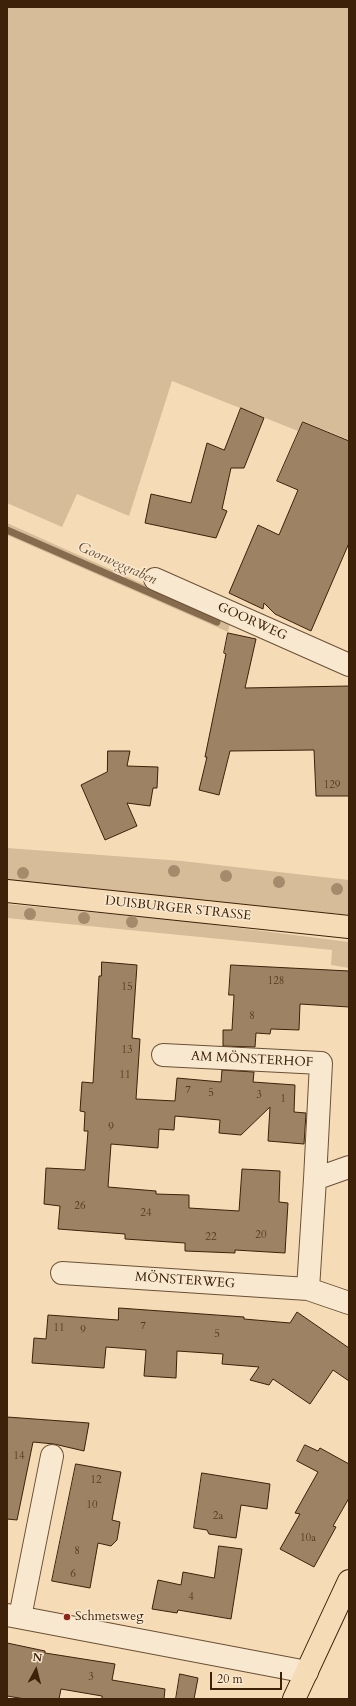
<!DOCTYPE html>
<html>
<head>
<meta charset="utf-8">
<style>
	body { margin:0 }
	#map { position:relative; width:356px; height:1706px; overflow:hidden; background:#f5dcb7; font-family:Cardo,serif }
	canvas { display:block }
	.frame { position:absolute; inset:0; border:8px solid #3d2109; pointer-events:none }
	.north { position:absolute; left:16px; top:1650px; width:40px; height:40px; -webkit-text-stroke:3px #f8e8d0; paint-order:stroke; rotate:7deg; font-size:11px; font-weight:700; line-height:16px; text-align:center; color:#3d2109 }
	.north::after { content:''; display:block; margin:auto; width:14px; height:18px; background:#3d2109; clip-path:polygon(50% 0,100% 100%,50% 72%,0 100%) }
	.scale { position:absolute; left:210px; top:1672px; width:72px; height:18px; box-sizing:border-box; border:2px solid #3d2109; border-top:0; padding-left:5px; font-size:12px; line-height:14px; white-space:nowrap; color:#3d2109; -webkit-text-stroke:3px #f8e8d0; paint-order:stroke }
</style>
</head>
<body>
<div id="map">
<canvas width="356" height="1706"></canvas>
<div class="frame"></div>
<div class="north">N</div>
<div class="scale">20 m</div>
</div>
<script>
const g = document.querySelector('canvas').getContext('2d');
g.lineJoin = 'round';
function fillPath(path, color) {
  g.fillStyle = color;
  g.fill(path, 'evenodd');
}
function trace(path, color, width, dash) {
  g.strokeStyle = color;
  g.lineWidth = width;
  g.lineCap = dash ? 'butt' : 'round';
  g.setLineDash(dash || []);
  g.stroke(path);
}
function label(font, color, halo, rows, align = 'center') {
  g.font = font + ' Cardo,serif';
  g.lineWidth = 3;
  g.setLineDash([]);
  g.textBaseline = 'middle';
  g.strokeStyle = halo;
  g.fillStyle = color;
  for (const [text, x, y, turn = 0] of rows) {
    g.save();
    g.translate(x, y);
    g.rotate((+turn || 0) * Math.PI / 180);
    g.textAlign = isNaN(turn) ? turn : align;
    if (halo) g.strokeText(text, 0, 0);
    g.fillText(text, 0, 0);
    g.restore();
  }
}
fillPath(new Path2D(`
	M 7,7 L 349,7 L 349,440 L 303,421 L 298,431 L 172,381 L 129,516 L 77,494 L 62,527 L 7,503 Z
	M 7,523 L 230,623 L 228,632 L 7,535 Z
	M 7,848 L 182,861 L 349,880 L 349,915 L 7,880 Z
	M 7,904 L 192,922 L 349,942 L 349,968 L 331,965 L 332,950 L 7,918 Z`), '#d6bc99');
trace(new Path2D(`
	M 7,530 L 217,622`), '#866b4e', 7);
const building = new Path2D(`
	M 241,408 L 264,418 L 244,468 L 231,468 L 222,509 L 227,511 L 216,538 L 145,523 L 151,494 L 191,503 L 207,443 L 224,450 Z
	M 303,422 L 349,441 L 349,543 L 311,631 L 275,614 L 264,603 L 263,609 L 229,593 L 258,525 L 279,535 L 298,490 L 277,481 Z
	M 228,633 L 256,639 L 245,688 L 349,686 L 349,796 L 316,796 L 314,750 L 230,751 L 219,795 L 199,790 L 207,757 L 205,757 L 226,654 L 224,653 Z
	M 108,751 L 130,751 L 127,766 L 158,767 L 157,788 L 153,788 L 150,806 L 127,803 L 137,826 L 105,840 L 81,785 L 107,772 Z
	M 102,962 L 137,965 L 132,1038 L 140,1039 L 136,1099 L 175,1101 L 177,1078 L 221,1082 L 222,1070 L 254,1072 L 253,1082 L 295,1085 L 294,1112 L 306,1113 L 304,1144 L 268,1141 L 270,1107 L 241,1135 L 219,1133 L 220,1120 L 175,1116 L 174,1130 L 159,1129 L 158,1148 L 111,1144 L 108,1187 L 156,1191 L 156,1194 L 189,1195 L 189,1208 L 239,1211 L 242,1169 L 280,1171 L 279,1202 L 288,1203 L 285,1253 L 235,1250 L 235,1253 L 185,1251 L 185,1243 L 125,1239 L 125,1234 L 58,1229 L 60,1206 L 44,1204 L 46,1168 L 85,1170 L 88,1131 L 84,1131 L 85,1112 L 80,1111 L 82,1082 L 93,1083 L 99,976 L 101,976 Z
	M 231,965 L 349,971 L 349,1007 L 300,1004 L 299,1030 L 271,1029 L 270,1034 L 256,1033 L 255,1047 L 223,1046 L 223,1030 L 232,1030 L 234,995 L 229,995 Z
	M 119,1308 L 244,1317 L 244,1319 L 290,1323 L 297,1312 L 349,1348 L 349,1381 L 333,1370 L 310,1404 L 273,1379 L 269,1385 L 250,1380 L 259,1367 L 222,1364 L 223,1354 L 177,1351 L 176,1378 L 144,1376 L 146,1350 L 106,1347 L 104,1368 L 32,1363 L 34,1338 L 46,1339 L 48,1315 L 118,1320 Z
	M 7,1417 L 89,1423 L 84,1451 L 54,1444 L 33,1442 L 17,1520 L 7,1519 Z
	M 305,1445 L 318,1451 L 320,1448 L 349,1464 L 349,1498 L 333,1526 L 336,1527 L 314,1567 L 280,1549 L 300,1514 L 295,1513 L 318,1472 L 297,1461 Z
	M 76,1464 L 121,1472 L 112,1520 L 120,1522 L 117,1540 L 111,1546 L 98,1543 L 90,1588 L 52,1581 Z
	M 202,1473 L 270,1484 L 267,1509 L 241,1505 L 236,1538 L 209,1534 L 207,1530 L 194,1528 Z
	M 219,1546 L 242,1549 L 231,1619 L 178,1610 L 177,1613 L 152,1609 L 158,1580 L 181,1585 L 183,1572 L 214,1578 Z
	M 7,1643 L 45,1651 L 45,1653 L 115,1664 L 112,1680 L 165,1689 L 164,1699 L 102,1699 L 102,1696 L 61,1689 L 59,1699 L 25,1699 L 7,1696 Z
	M 180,1674 L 198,1678 L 194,1699 L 176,1699 Z`);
fillPath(building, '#9d8263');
trace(building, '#3d2109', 1);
const minor = new Path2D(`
	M 155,579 L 349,665
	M 163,1055 L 321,1063 L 315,1179
	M 62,1273 L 308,1289 L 349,1303
	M 308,1289 L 315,1179 L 349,1167
	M 7,1615 L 307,1672
	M 20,1617 L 52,1456`);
const major = new Path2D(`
	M 7,891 L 349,927
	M 294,1699 L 349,1581`);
trace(minor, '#6b5034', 24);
trace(major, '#3d2109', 24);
trace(minor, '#f8e8d0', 22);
trace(major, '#f5dcb7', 22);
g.fillStyle = '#a58b6b';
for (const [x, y] of [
	[174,871],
	[23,873],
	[226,876],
	[279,882],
	[337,889],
	[30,914],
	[84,918],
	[132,922]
]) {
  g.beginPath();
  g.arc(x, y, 6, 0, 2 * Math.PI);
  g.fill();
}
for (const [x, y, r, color] of [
	[67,1617,4,"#8f2418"]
]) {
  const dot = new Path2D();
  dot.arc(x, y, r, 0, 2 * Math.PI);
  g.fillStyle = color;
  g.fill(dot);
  trace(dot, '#f8e8d0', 1.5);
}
label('11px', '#553920', null, [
	["129",332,785],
	["128",276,981],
	["15",127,987],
	["8",252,1016],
	["13",127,1050],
	["11",125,1075],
	["7",188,1090],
	["5",211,1093],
	["3",259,1095],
	["1",283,1099],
	["9",111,1127],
	["26",80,1206],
	["24",146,1213],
	["20",261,1235],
	["22",211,1237],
	["7",143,1326],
	["11",59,1328],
	["9",83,1330],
	["5",217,1334],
	["14",19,1456],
	["12",96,1480],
	["10",92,1505],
	["2a",218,1516],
	["10a",308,1538],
	["8",77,1551],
	["6",73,1574],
	["4",191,1597],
	["3",91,1677]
]);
label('13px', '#3d2109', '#f8e8d0', [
	["GOORWEG",252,622,24],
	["DUISBURGER STRASSE",178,909,6],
	["AM MÖNSTERHOF",252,1060,3],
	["MÖNSTERWEG",185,1281,4]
]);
label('13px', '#3d2109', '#f8e8d0', [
	["Schmetsweg",75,1617]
], 'left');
label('italic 14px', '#674c31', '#f8e8d0', [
	["Goorweggraben",117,564,24]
]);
</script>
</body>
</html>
